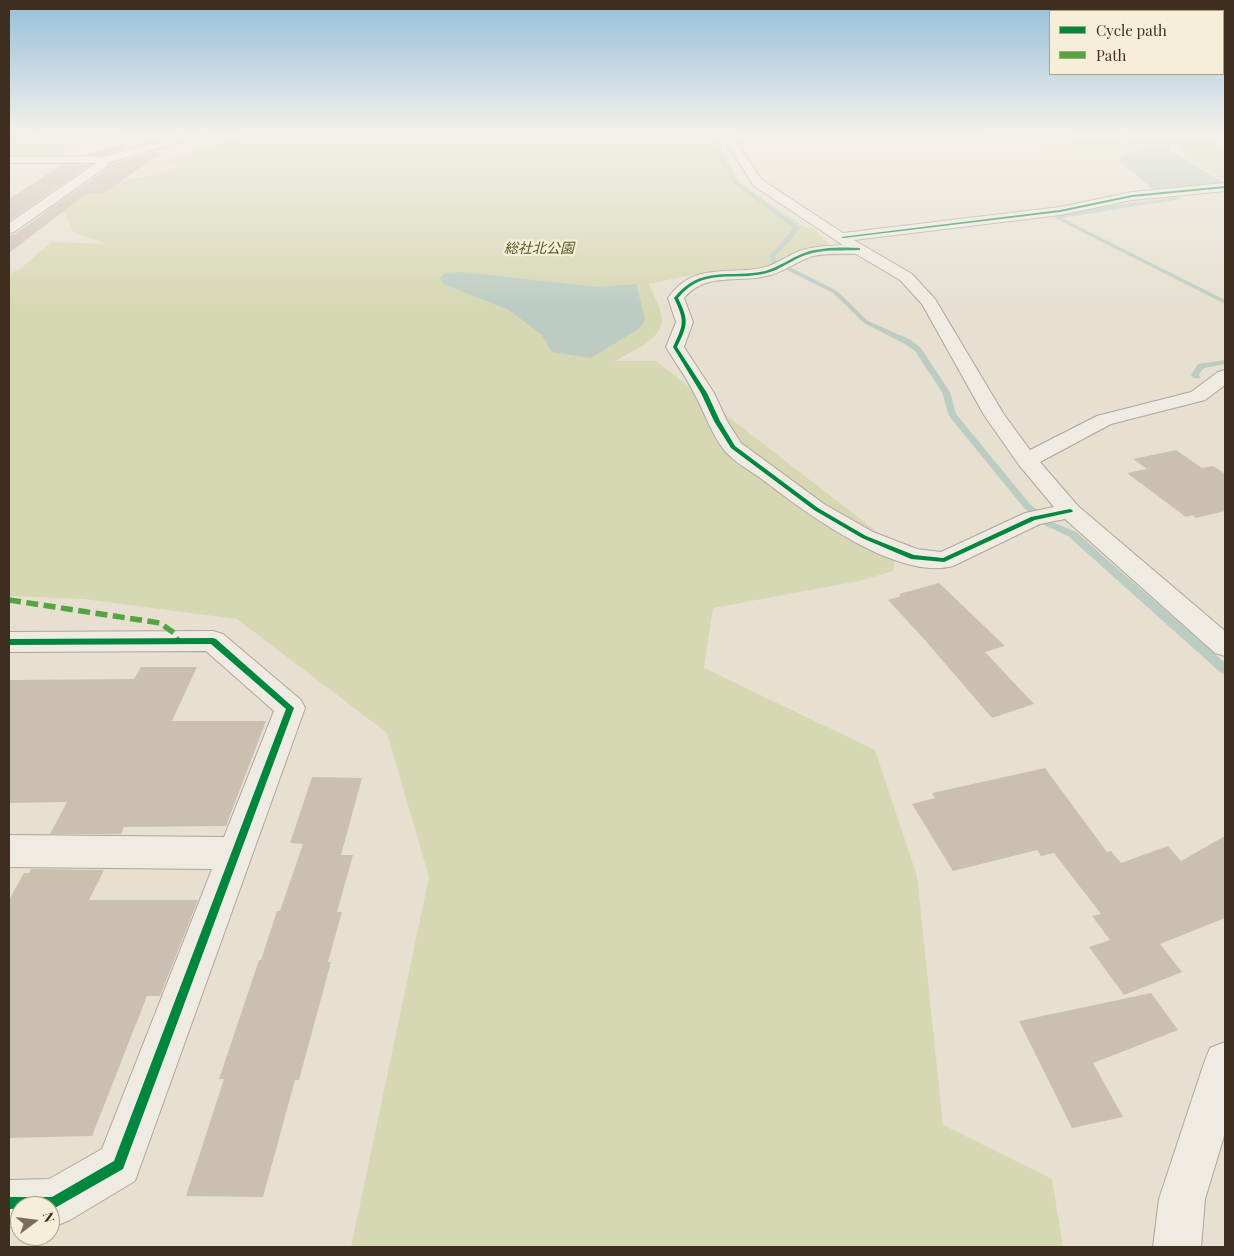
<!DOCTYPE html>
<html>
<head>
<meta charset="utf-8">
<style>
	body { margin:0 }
	#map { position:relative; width:1234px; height:1256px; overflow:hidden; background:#e7e0d1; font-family:"Playfair Display",serif }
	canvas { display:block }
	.frame { position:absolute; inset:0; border:10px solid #3d2e20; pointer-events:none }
	.legend { position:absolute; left:1049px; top:10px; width:175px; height:65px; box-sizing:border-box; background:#f7eed8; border:1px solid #ada18e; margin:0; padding:6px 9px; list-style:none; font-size:15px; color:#3d2e20 }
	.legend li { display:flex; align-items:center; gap:10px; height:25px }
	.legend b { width:25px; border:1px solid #ada18e }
	.north { position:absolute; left:10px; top:1196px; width:50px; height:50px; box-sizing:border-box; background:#f7eed8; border:1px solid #ada18e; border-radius:50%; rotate:75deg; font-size:14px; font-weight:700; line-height:20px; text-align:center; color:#3d2e20 }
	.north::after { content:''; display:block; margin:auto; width:18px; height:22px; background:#786c5e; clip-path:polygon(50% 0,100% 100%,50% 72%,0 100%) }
</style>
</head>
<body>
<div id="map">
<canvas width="1234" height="1256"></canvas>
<div class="frame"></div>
<ul class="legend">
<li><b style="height:6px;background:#00873e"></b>Cycle path</li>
<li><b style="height:6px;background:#54a441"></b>Path</li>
</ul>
<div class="north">N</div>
</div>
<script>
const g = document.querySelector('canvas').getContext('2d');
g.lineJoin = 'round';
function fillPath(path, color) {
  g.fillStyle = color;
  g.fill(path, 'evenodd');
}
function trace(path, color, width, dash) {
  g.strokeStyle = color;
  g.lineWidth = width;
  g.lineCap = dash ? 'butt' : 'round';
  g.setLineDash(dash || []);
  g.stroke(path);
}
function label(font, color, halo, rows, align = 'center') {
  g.font = font + ' "Playfair Display","Noto Sans JP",serif';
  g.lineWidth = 4.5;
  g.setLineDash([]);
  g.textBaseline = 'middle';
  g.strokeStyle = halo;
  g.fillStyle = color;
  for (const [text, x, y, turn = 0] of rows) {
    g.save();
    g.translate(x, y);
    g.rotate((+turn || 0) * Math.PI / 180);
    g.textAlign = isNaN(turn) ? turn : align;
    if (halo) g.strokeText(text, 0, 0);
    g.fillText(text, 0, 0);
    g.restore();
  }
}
fillPath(new Path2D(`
	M 9,133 L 27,133 L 35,135 L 57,133 L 125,133 L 48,157 L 9,157 Z
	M 251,133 L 714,133 L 740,183 L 806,228 L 813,228 L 833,248 L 771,266 L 690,275 L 649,284 C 653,295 662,309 662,321 C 661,340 628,353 615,361 L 656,361 L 876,531 L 896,552 L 893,571 L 859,581 L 713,608 L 704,668 L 875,750 L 917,876 L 943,1125 L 1052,1179 L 1063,1247 L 351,1247 L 429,877 L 387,733 L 237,619 L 83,599 L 9,596 L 9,274 L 20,269 L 51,242 L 107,244 L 73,232 L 65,212 L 43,212 L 77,188 L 153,175 L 179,166 L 165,161 Z
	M 972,133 L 1061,133 L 1088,142 L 1109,143 L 1122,135 L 1142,143 L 1134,149 L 1093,151 L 1057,149 Z
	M 1175,141 L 1208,141 L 1225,146 L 1225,180 L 1184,156 Z`), '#d6d7b3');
fillPath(new Path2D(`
	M 1151,141 L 1171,142 L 1170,151 L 1225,183 L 1154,190 L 1120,162 C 1124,150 1132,154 1141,149 C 1146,147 1145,143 1151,141 Z
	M 462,272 L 597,287 L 636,284 L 645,319 L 640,328 L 591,358 L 552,352 L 542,335 L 509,310 L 444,284 L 439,278 L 445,273 Z`), '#bcccc2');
fillPath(new Path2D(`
	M 706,133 L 710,133 L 737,181 L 800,228 L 792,239 L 776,255 L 776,260 L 837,291 L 868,321 L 911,340 L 921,348 L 950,392 L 956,414 L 1030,504 L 1050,521 L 1076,532 L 1225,663 L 1225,674 L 1221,673 L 1068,536 L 1044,525 L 1024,508 L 949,416 L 942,392 L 915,351 L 905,344 L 864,323 L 833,293 L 771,262 L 770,255 L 794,228 L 733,183 Z
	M 1161,188 L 1181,199 L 1062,218 L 1225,300 L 1225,304 L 1053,217 L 1115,205 L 1172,198 L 1159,191 Z
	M 1225,360 L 1225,364 L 1204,368 L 1199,374 L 1200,378 L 1194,378 L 1191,375 L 1198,364 Z`), '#bcccc2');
fillPath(new Path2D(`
	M 121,144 L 132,147 L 103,155 L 86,154 Z
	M 152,152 L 160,154 L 102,194 L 86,194 L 9,253 L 9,235 L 15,234 L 107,169 L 109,165 Z
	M 62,165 L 90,165 L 9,221 L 9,199 Z
	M 1176,450 L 1202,468 L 1213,466 L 1225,474 L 1225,511 L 1196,518 L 1193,515 L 1186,517 L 1127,473 L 1147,469 L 1133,459 Z
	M 939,583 L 1005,646 L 985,652 L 1034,704 L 992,718 L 924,639 L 888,600 L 901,596 L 899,594 Z
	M 141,667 L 197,667 L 172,721 L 266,721 L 226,826 L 124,827 L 121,834 L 50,834 L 67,802 L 9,803 L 9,680 L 134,679 Z
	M 1045,768 L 1107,852 L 1111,851 L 1121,863 L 1168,846 L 1181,861 L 1225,836 L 1225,918 L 1160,944 L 1182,972 L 1124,995 L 1089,947 L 1110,940 L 1092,916 L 1101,914 L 1054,853 L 1041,856 L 1037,850 L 953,871 L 912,804 L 935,798 L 932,793 Z
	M 312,777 L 362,778 L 341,855 L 353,855 L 337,912 L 342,912 L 328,962 L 331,962 L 299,1080 L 295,1080 L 263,1197 L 186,1196 L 224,1079 L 219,1079 L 259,960 L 261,960 L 277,911 L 280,911 L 303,844 L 290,843 Z
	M 31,869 L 104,870 L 89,900 L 198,900 L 160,996 L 147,996 L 92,1136 L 9,1138 L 9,900 L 24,873 L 29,873 Z
	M 1151,993 L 1178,1030 L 1093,1063 L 1123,1117 L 1072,1128 L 1019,1021 Z`), '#cbbfb2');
const minor = new Path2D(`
	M 188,133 L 205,133 L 204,135 L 108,163 L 106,167 L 14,232 L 9,233 L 9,223 L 96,163 L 9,163 L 9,157 L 97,156 L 103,157 Z
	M 720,133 L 730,133 L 762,180 L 843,233 L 1060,207 L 1132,192 L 1225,183 L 1225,191 L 1132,200 L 1060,215 L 854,240 L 912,274 L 935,299 L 1003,413 L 1030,450 L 1097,416 L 1191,392 L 1218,372 L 1225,370 L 1225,385 L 1205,400 L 1111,424 L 1040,462 L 1078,506 L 1225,631 L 1225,656 L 1215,653 L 1065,519 L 1040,524 L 953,566 C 897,581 806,513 763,480 C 751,471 734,462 724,450 C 711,433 704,411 694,393 C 686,377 675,362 666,347 L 676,322 L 668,298 C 693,262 727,275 762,268 C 775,265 786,257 797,252 C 812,246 828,246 843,245 L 754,186 ZM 856,254 L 900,280 L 922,304 L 984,415 L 1019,465 L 1054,507 L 1025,513 L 941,552 L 917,549 L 873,532 L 824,504 L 741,443 L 727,421 L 714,393 L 684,347 L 693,322 L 684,298 C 705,272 738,283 767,276 C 784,272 797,261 813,256 C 827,253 842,254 856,254 Z
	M 213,631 L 223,634 L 301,700 L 305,708 L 135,1181 L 70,1220 L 53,1227 L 50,1227 L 50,1206 L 20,1206 L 20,1227 L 9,1227 L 9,1180 L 49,1179 L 102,1149 L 212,869 L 9,867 L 9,835 L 224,837 L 274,711 L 206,651 L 9,652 L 9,632 Z
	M 1225,1042 L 1225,1133 L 1205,1199 L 1201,1247 L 1153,1247 L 1159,1199 L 1204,1063 L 1210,1048 Z`);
trace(minor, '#ada599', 2);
fillPath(minor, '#efebe3');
trace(new Path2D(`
	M 9,600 L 160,623 L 174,633 L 178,641`), '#54a441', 5.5, [12, 5.5]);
fillPath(new Path2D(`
	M 1225,186 L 1225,188 L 1132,197 L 1060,212 L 843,238 L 841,237 L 1060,210 L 1132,195 Z
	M 860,248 L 860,250 L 859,250 C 843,251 825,249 809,254 C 794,258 782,269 767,273 C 733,282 705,266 678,298 C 689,321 688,324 677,347 L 707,393 L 720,421 L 735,446 L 818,508 L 866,536 L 914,555 L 943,558 L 1031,517 L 1070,509 L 1072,510 L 1073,511 L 1072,512 L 1035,520 L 944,562 L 911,559 L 862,538 L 814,510 L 731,448 L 714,421 L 701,393 L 673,347 C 684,324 685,321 674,298 C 701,264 730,279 765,271 C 779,267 791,258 804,253 C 820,247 843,247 860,248 Z
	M 213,638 L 216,639 L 294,708 L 123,1169 L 53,1209 L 50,1209 L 50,1206 L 20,1206 L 20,1209 L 9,1209 L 9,1197 L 52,1197 L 114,1161 L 286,709 L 211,644 L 9,645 L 9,639 Z`), '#00873e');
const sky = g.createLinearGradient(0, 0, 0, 309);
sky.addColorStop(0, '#96bed9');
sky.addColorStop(0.43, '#f4f1ea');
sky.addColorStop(1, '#f4f1ea00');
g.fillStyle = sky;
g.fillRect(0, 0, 1234, 309);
label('italic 14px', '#4d5a26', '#f7eed8', [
	["総社北公園",539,249]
]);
</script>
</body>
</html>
